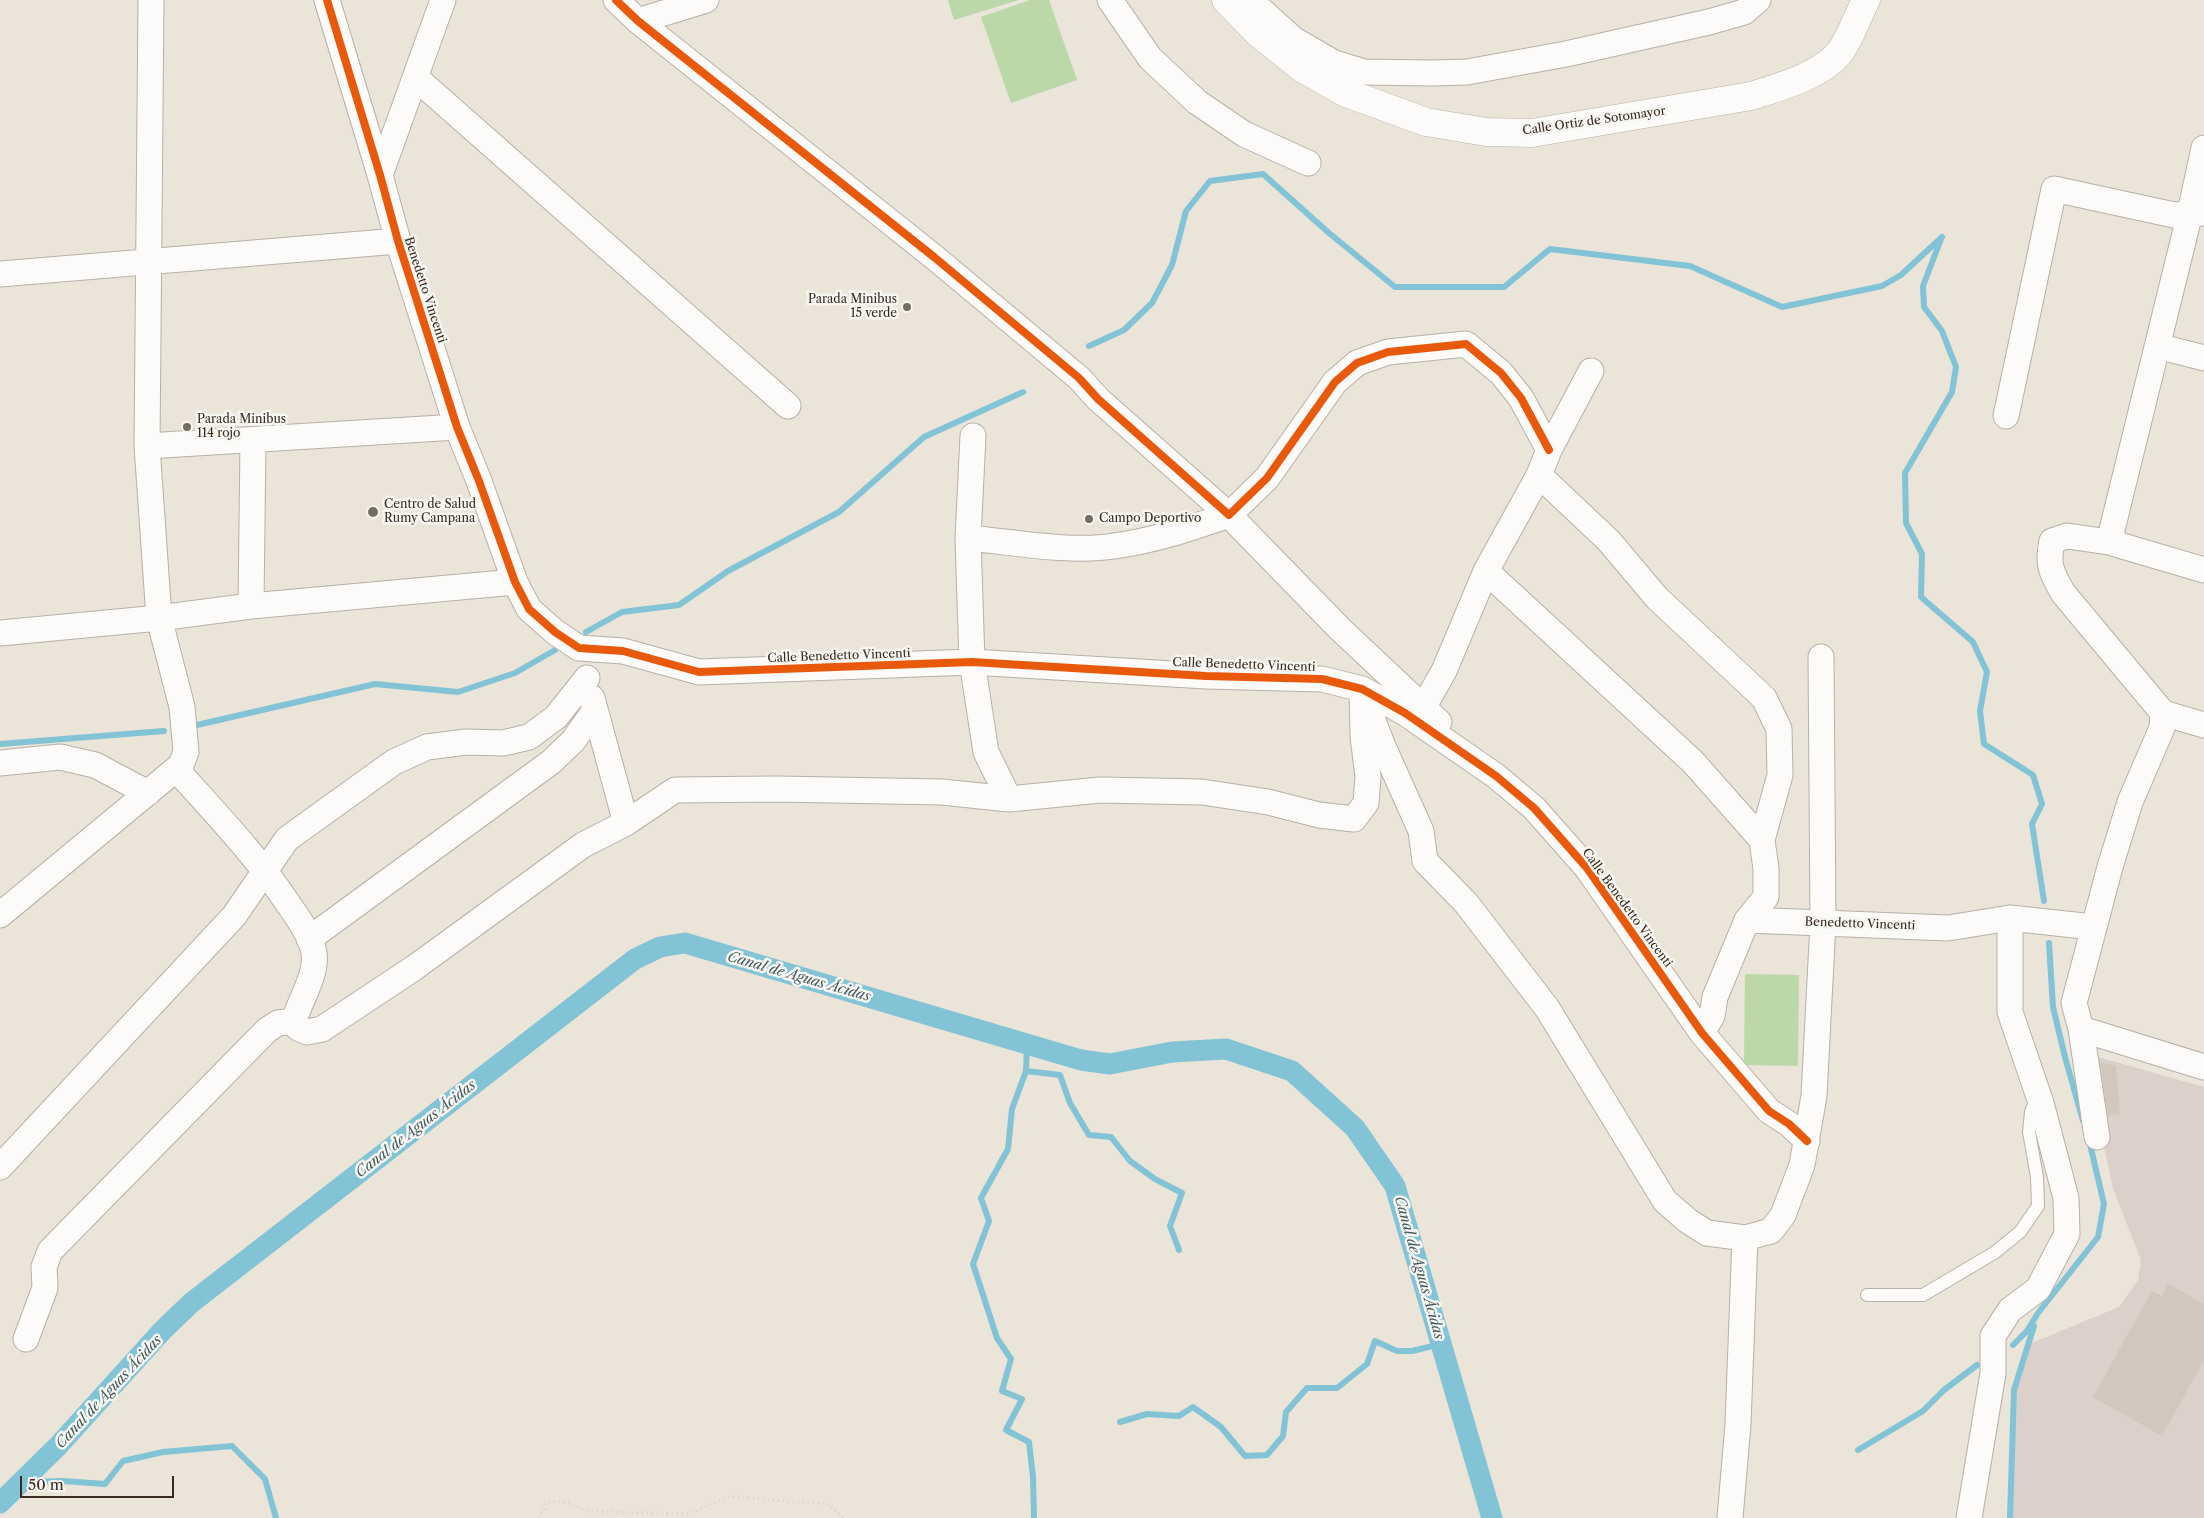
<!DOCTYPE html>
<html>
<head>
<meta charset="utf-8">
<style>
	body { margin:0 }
	#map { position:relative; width:2204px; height:1518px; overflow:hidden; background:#eae4d9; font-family:"Libre Caslon Text",serif }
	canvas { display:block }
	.scale { position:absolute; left:20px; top:1476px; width:154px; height:22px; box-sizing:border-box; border:2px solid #3b2a1e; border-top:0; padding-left:6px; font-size:15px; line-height:18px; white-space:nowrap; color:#3b2a1e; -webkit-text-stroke:4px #f6f6f2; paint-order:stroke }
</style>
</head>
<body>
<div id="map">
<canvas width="2204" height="1518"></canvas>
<div class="scale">50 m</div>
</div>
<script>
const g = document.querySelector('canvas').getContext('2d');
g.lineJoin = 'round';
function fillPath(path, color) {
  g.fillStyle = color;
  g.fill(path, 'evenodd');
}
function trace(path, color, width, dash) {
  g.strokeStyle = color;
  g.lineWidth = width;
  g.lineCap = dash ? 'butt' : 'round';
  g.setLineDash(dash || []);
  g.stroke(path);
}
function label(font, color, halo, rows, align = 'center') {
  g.font = font + ' "Libre Caslon Text",serif';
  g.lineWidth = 5;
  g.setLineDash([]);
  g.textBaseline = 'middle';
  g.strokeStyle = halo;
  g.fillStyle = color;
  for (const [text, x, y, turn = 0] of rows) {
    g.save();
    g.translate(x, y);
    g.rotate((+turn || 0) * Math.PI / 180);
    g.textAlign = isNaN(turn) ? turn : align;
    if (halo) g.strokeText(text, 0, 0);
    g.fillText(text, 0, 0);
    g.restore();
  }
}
fillPath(new Path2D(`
	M 2091,1055 L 2204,1087 L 2204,1518 L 2010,1518 L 2014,1390 L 2027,1345 L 2119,1307 L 2138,1280 L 2141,1260 L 2113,1189 L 2101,1132 Z`), '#dcd0ca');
fillPath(new Path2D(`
	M 948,0 L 1019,0 L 954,20 Z
	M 1030,0 L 1049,0 L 1077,80 L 1011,103 L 981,17 Z
	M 1745,974 L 1799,975 L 1798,1066 L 1744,1065 Z`), '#bcd8a8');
trace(new Path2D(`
	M 1941,239 L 1923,286 L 1924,307 L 1942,331 L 1956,367 L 1952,392 L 1905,473 L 1906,523 L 1922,554 L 1921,597 L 1973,642 L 1987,672 L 1980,711 L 1984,744 L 2033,775 L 2042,804 L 2032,824 L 2044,901
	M 1089,346 L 1124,330 L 1152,303 L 1172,265 L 1186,211 L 1210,181 L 1263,174 L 1329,233 L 1395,287 L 1504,287 L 1550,249 L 1690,266 L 1782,307 L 1882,286 L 1901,275 L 1942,237
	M 586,632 L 622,612 L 679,605 L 728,571 L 839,512 L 924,437 L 1023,392
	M 197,725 L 375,684 L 458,692 L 515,673 L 555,650
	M 0,744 L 164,731
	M 2049,943 L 2053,1007 L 2065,1057 L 2083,1121
	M 1027,1044 L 1026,1071 L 1012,1109 L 1008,1149 L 981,1198 L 989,1221 L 973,1264 L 997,1338 L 1011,1359 L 1002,1391 L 1022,1399 L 1006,1430 L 1029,1442 L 1033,1477 L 1034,1518
	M 1026,1071 L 1060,1075 L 1070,1103 L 1089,1135 L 1111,1137 L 1130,1161 L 1155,1179 L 1182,1193 L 1170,1226 L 1179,1250
	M 2013,1345 L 2027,1331 L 2038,1313 L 2098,1237 L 2104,1204 L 2089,1140
	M 1120,1422 L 1147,1414 L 1179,1416 L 1193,1407 L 1221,1427 L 1245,1456 L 1267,1455 L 1283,1436 L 1286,1412 L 1307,1388 L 1337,1388 L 1367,1364 L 1375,1341 L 1397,1351 L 1412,1351 L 1441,1344
	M 1858,1450 L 1923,1411 L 1944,1390 L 1977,1365
	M 22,1482 L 63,1481 L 105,1484 L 123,1461 L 163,1452 L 232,1446 L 265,1479 L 276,1518
	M 2010,1518 L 2014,1390 L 2034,1326`), '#82c4d6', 6);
trace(new Path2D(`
	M 0,1503 L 58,1446 L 162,1331 L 191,1303 L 635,959 L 660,947 L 685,943 L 1081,1060 L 1110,1064 L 1172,1052 L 1226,1049 L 1292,1071 L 1355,1128 L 1395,1186 L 1492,1518`), '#82c4d6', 21);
fillPath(new Path2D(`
	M 2100,1062 L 2116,1066 L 2120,1114 L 2108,1115 Z
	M 2168,1284 L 2204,1304 L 2204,1360 L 2162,1436 L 2093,1397 L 2152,1291 L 2162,1296 Z`), '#d1c7bc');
const lane = new Path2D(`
	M 1867,1295 L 1923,1295 L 1994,1253 L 2020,1232 L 2038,1206 L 2037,1177 L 2029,1132 L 2031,1112 L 2037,1097`);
const street = new Path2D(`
	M 327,0 L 380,175 L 398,241 L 457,427 L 479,481 L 515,582 L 529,609 L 555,632 L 579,648 L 623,651 L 699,672 L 972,662 L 1206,676 L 1322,679 L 1362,689 L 1405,713 L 1496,776 L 1534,808 L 1587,868 L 1702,1033 L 1769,1111 L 1789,1124 L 1807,1141
	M 616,0 L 638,21 L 934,257 L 1079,378 L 1098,399 L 1229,515 L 1267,478 L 1335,382 L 1357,363 L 1388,352 L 1466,344 L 1501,373 L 1521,398 L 1549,450
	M 1110,0 L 1150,58 L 1197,102 L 1244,134 L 1308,163
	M 1250,0 L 1293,39 L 1334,63 L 1364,72 L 1432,73 L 1467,72 L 1566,54 L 1709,22 L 1744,12 L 1758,0
	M 638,21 L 706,0
	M 416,78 L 788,406
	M 2204,148 L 2190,213 L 2109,542 L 2204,570
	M 380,175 L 443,0
	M 0,274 L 398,241
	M 2157,346 L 2204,358
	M 2006,416 L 2054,189 L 2174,215 L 2204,213
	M 973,436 L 968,538 C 1013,542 1070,553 1114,546 C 1154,541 1191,528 1229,515 L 1340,629 L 1439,722
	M 147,446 L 457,427
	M 1539,475 L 1609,541 L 1657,598 L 1764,698 L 1779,729 L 1780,775 L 1762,840
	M 968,538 L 972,662 L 986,752 L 1009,799
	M 1486,571 L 1693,762 L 1762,840 L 1766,869 L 1766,897 L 1747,920
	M 251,606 L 253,440
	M 0,633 L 159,618 L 251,606 L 515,582
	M 592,698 L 626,823
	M 1424,706 L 1444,671 L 1486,571 L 1539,475 L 1549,450 L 1591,371
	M 1369,710 L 1382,744 L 1421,831 L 1425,861 L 1466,903 L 1547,1008 L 1665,1201 L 1688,1221 L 1707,1233 L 1745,1238
	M 2163,713 L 2204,725
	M 0,763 L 60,757 L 95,765 L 148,793
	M 176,769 C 216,814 256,855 289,905 C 298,918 309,933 313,948 C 320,971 300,999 294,1021
	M 0,915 L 181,765 L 186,752 L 182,707 L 159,618 L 147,446 L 151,0
	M 309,939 L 551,762 L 573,741 L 595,710
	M 2081,1029 L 2204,1067
	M 1702,1033 L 1712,1016 L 1715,997 L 1747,920 L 1948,928 L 2010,918 L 2093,927
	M 2097,1137 L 2081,1029 L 2074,1003 L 2110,867 L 2130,802 L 2162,728 L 2163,713 L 2063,593 C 2051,572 2047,564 2052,541 L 2067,536 L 2109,542
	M 0,1167 L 234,916 L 287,839 L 394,762 L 427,747 L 466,742 L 503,743 L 529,737 L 556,717 L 587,678
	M 26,1339 L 45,1288 L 44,1267 L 50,1251 L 267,1030 L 278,1023 L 294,1021 L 298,1028 L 307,1032 L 322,1029 L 414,968 L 583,845 L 626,823 L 675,790 L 777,789 L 942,792 L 1009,799 L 1100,790 L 1202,792 L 1268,802 L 1319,815 L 1354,819 L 1366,803 L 1368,777 L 1363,736 L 1362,689
	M 1730,1518 L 1738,1424 L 1745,1238 L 1771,1231 L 1783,1215 L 1802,1165 L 1814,1096 L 1823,923 L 1821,657
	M 1969,1518 L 1993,1373 L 1993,1336 L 2010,1310 L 2038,1289 L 2067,1234 L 2066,1198 L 2041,1103 L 2010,1012 L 2010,918`);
const secondary = new Path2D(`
	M 1226,0 L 1258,33 L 1302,68 L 1344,92 L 1426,122 L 1486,132 L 1532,133 L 1751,96 C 1779,87 1821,76 1840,52 C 1850,39 1858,15 1866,0`);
trace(lane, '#b6b1a9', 14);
trace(street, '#b6b1a9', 27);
trace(secondary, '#b6b1a9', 29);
trace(new Path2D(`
	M 539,1518 L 548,1501 L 567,1502 L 587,1511 L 687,1514 L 730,1496 L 792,1502 L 827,1503 L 843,1518`), '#d5d2cf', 3, [1, 4]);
trace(lane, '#fcfbf9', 12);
trace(street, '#fcfbf9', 25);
trace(secondary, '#fcfbf9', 28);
trace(new Path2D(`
	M 327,0 L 380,175 L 398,241 L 457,427 L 479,481 L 515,582 L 529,609 L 555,632 L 579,648 L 623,651 L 699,672 L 972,662 L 1206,676 L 1322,679 L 1362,689 L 1405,713 L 1496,776 L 1534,808 L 1587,868 L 1702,1033 L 1769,1111 L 1789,1124 L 1807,1141
	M 616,0 L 638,21 L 934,257 L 1079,378 L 1098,399 L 1229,515 L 1267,478 L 1335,382 L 1357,363 L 1388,352 L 1466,344 L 1501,373 L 1521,398 L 1549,450`), '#e8590c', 8);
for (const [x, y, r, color] of [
	[907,307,5,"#786b5f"],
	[187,427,5,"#786b5f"],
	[373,512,6,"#786b5f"],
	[1089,519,5,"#786b5f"]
]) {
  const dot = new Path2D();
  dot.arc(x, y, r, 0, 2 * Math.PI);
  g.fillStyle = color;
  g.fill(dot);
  trace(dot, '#f6f6f2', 2);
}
label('12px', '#3b2a1e', '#f6f6f2', [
	["Calle Ortiz de Sotomayor",1594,121,-8],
	["Benedetto Vincenti",425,290,72],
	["Calle Benedetto Vincenti",839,656,-2],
	["Calle Benedetto Vincenti",1244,665,2],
	["Calle Benedetto Vincenti",1627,908,54],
	["Benedetto Vincenti",1860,924,2]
]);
label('12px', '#3b2a1e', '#f6f6f2', [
	["Parada Minibus",897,300,"right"],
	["15 verde",897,314,"right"],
	["Parada Minibus",197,420],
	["114 rojo",197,434],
	["Centro de Salud",384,505],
	["Rumy Campana",384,519],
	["Campo Deportivo",1099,519]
], 'left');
label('italic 14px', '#445b5e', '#f6f6f2', [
	["Canal de Aguas Ácidas",799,977,16],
	["Canal de Aguas Ácidas",416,1129,-38],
	["Canal de Aguas Ácidas",1419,1268,74],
	["Canal de Aguas Ácidas",109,1392,-47]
]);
</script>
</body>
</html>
